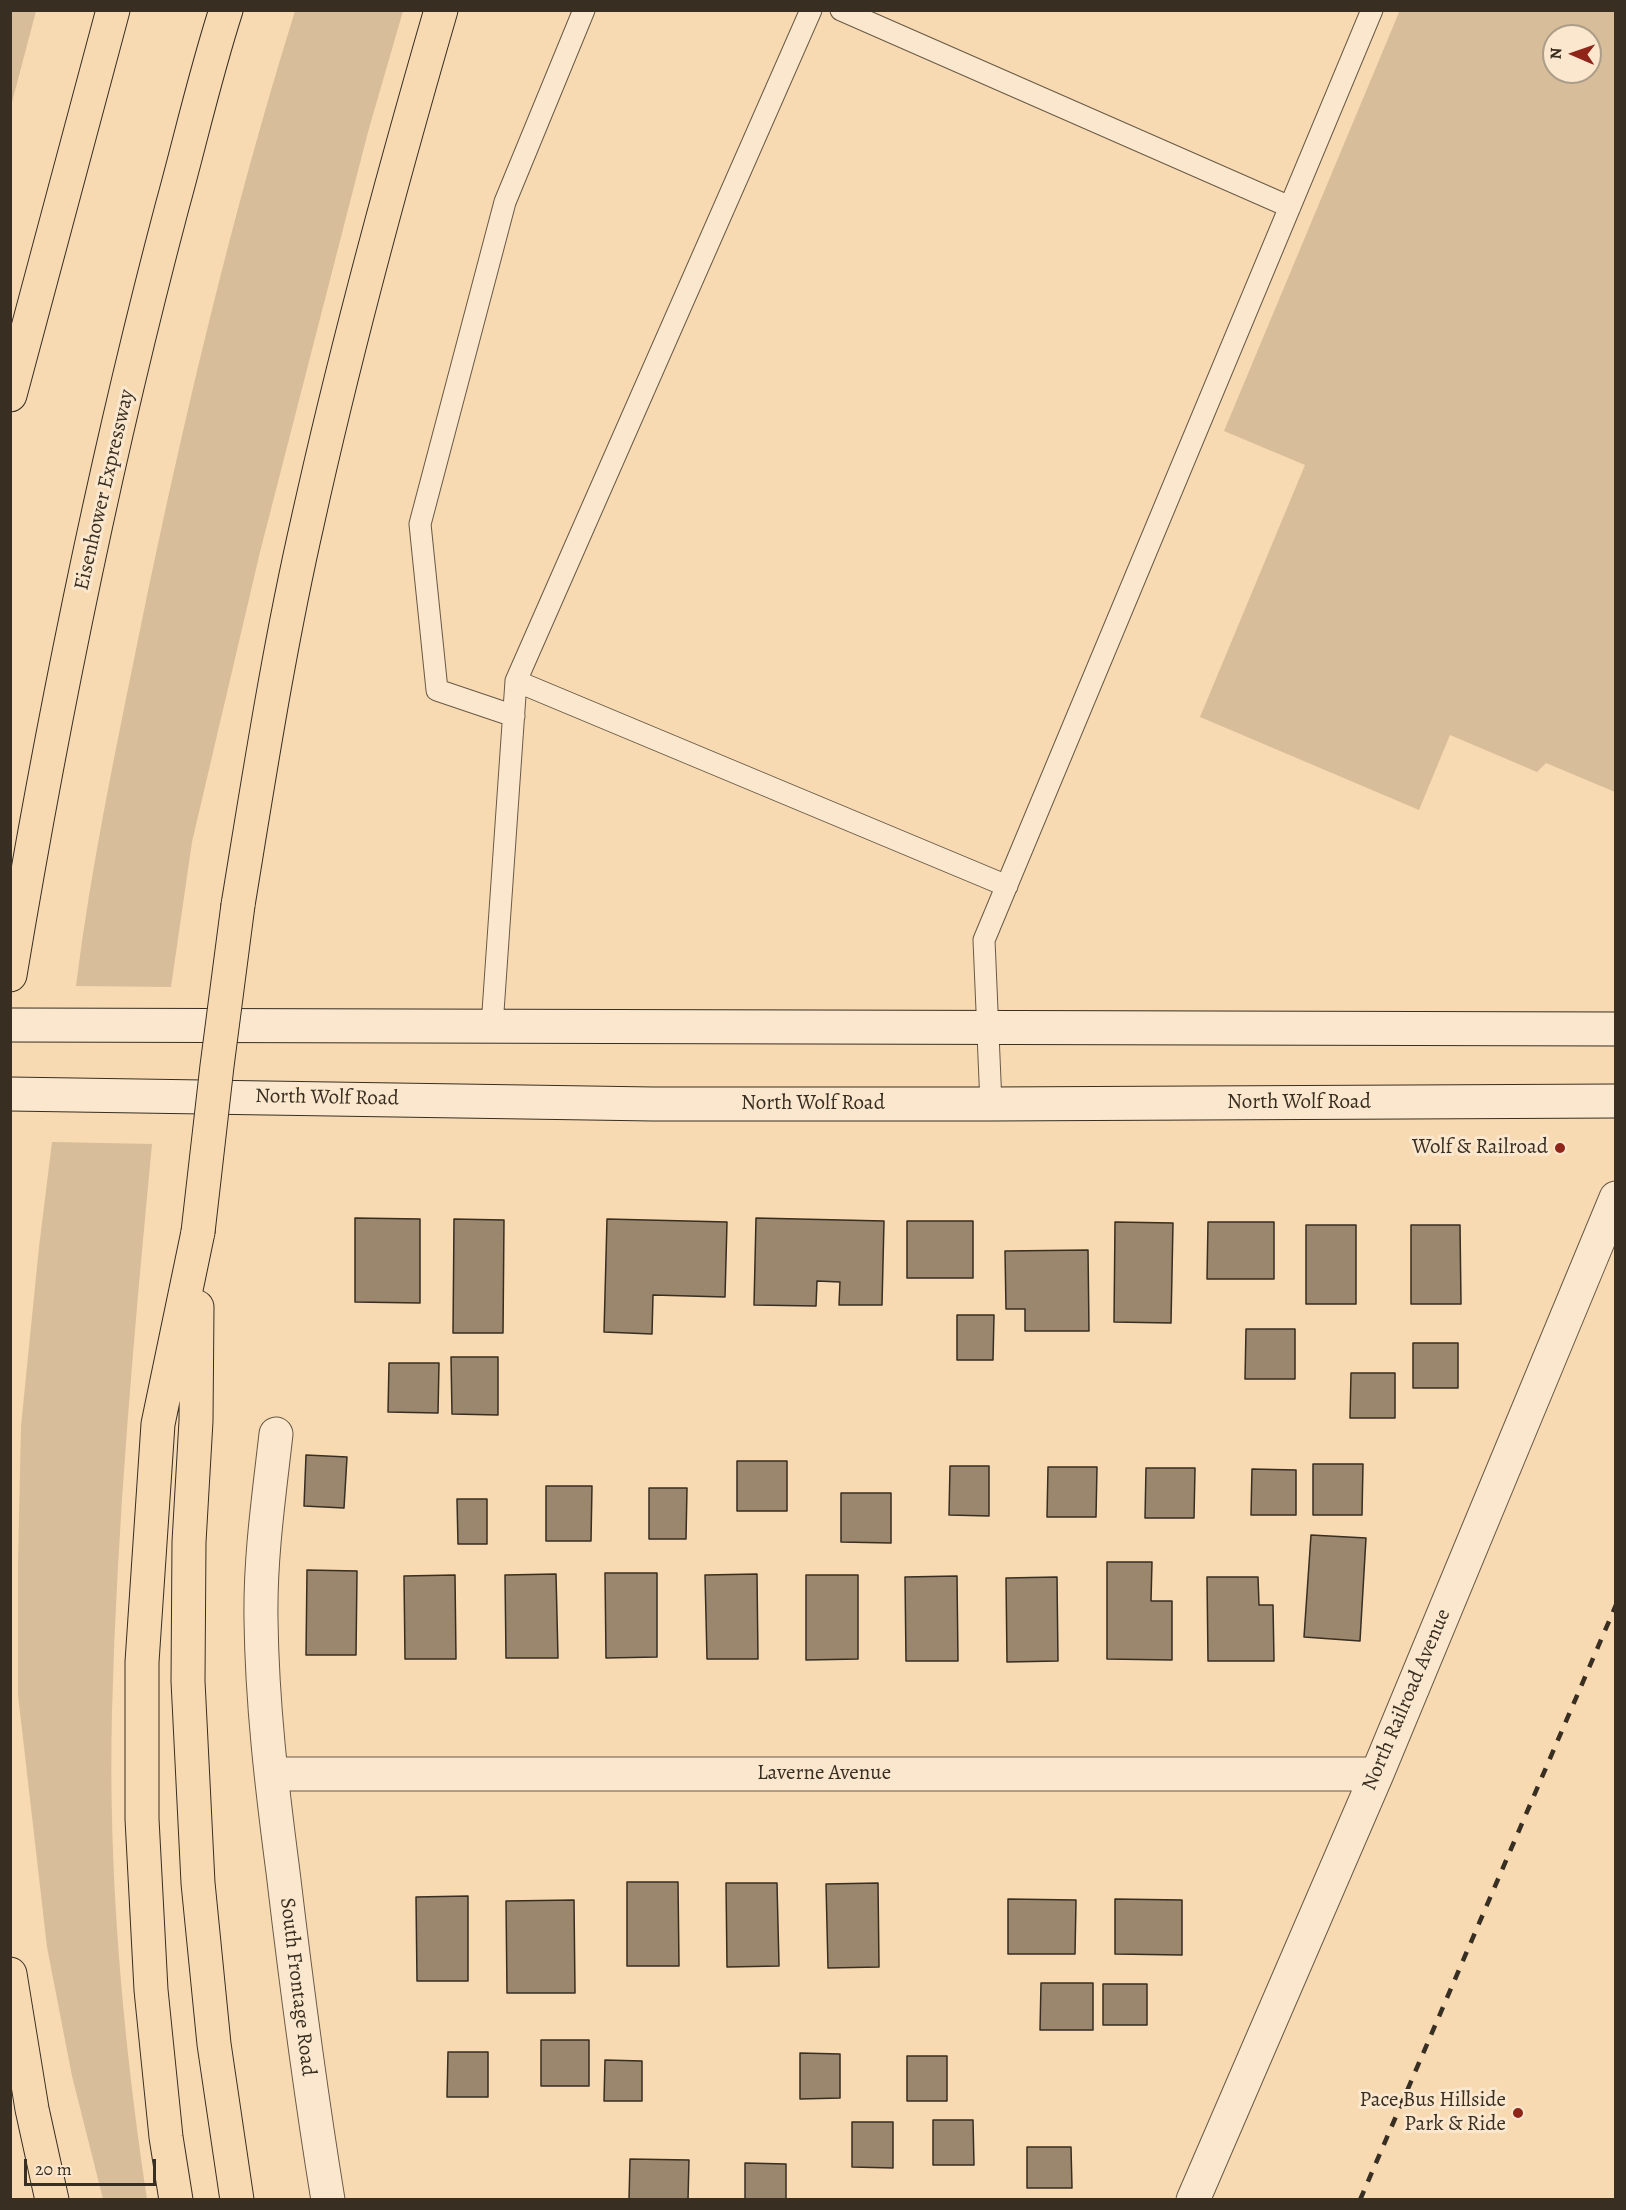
<!DOCTYPE html>
<html>
<head>
<meta charset="utf-8">
<style>
	body { margin:0 }
	#map { position:relative; width:1626px; height:2210px; overflow:hidden; background:#f7dab2; font-family:Alegreya,serif }
	canvas { display:block }
	.frame { position:absolute; inset:0; border:12px solid #382e22; pointer-events:none }
	.north { position:absolute; left:1542px; top:24px; width:60px; height:60px; box-sizing:border-box; background:#fae7cd; border:2px solid #ac9d89; border-radius:50%; rotate:272deg; font-size:16px; font-weight:700; line-height:24px; text-align:center; color:#382e22 }
	.north::after { content:''; display:block; margin:auto; width:21px; height:27px; background:#8f2418; clip-path:polygon(50% 0,100% 100%,50% 72%,0 100%) }
	.scale { position:absolute; left:24px; top:2159px; width:132px; height:27px; box-sizing:border-box; border:3px solid #382e22; border-top:0; padding-left:8px; font-size:18px; line-height:21px; white-space:nowrap; color:#382e22; -webkit-text-stroke:4px #fae7cd; paint-order:stroke }
</style>
</head>
<body>
<div id="map">
<canvas width="1626" height="2210"></canvas>
<div class="frame"></div>
<div class="north">N</div>
<div class="scale">20 m</div>
</div>
<script>
const g = document.querySelector('canvas').getContext('2d');
g.lineJoin = 'round';
function fillPath(path, color) {
  g.fillStyle = color;
  g.fill(path, 'evenodd');
}
function trace(path, color, width, dash) {
  g.strokeStyle = color;
  g.lineWidth = width;
  g.lineCap = dash ? 'butt' : 'round';
  g.setLineDash(dash || []);
  g.stroke(path);
}
function label(font, color, halo, rows, align = 'center') {
  g.font = font + ' Alegreya,serif';
  g.lineWidth = 6;
  g.setLineDash([]);
  g.textBaseline = 'middle';
  g.strokeStyle = halo;
  g.fillStyle = color;
  for (const [text, x, y, turn = 0] of rows) {
    g.save();
    g.translate(x, y);
    g.rotate((+turn || 0) * Math.PI / 180);
    g.textAlign = isNaN(turn) ? turn : align;
    if (halo) g.strokeText(text, 0, 0);
    g.fillText(text, 0, 0);
    g.restore();
  }
}
fillPath(new Path2D(`
	M 11,10 L 36,11 L 11,106 L 10,11 Z
	M 1400,10 L 1615,11 L 1615,792 L 1546,763 L 1537,772 L 1450,735 L 1419,810 L 1200,717 L 1305,465 L 1224,431 ZM 1554,36 L 1590,36 L 1590,72 L 1554,72 Z
	M 295,11 L 403,11 L 368,132 L 260,552 L 192,842 L 171,987 L 76,986 C 91,866 116,748 140,630 C 183,421 232,213 295,11 Z
	M 52,1142 L 152,1144 C 134,1333 117,1522 112,1712 C 108,1873 123,2040 147,2199 L 103,2199 L 72,2076 L 47,1947 L 18,1695 L 18,1564 L 21,1426 L 39,1247 Z`), '#d7bd9a');
const building = new Path2D(`
	M 355,1218 L 420,1219 L 420,1303 L 355,1302 Z
	M 756,1218 L 884,1221 L 882,1305 L 839,1305 L 840,1282 L 817,1281 L 816,1306 L 754,1305 Z
	M 454,1219 L 504,1220 L 503,1333 L 453,1333 Z
	M 607,1219 L 727,1222 L 725,1297 L 653,1295 L 652,1334 L 604,1332 Z
	M 907,1221 L 973,1221 L 973,1278 L 907,1278 Z
	M 1115,1222 L 1173,1223 L 1171,1323 L 1114,1322 Z
	M 1208,1222 L 1274,1222 L 1274,1279 L 1207,1279 Z
	M 1306,1225 L 1356,1225 L 1356,1304 L 1306,1304 Z
	M 1411,1225 L 1460,1225 L 1461,1304 L 1411,1304 Z
	M 1088,1250 L 1089,1331 L 1025,1331 L 1025,1309 L 1006,1309 L 1005,1251 Z
	M 957,1315 L 994,1315 L 993,1360 L 957,1360 Z
	M 1246,1329 L 1295,1329 L 1295,1379 L 1245,1379 Z
	M 1413,1343 L 1458,1343 L 1458,1388 L 1413,1388 Z
	M 451,1357 L 498,1357 L 498,1415 L 452,1414 Z
	M 389,1363 L 439,1363 L 438,1413 L 388,1412 Z
	M 1351,1373 L 1395,1373 L 1395,1418 L 1350,1418 Z
	M 306,1455 L 347,1457 L 344,1508 L 304,1506 Z
	M 737,1461 L 787,1461 L 787,1511 L 737,1511 Z
	M 1313,1464 L 1363,1464 L 1362,1515 L 1313,1515 Z
	M 950,1466 L 989,1466 L 989,1516 L 949,1515 Z
	M 1048,1467 L 1097,1467 L 1096,1517 L 1047,1517 Z
	M 1146,1468 L 1195,1468 L 1194,1518 L 1145,1518 Z
	M 1252,1469 L 1296,1470 L 1296,1515 L 1251,1515 Z
	M 546,1486 L 592,1486 L 591,1541 L 546,1541 Z
	M 649,1488 L 687,1488 L 686,1539 L 649,1539 Z
	M 841,1493 L 891,1493 L 891,1543 L 841,1542 Z
	M 457,1499 L 487,1499 L 487,1544 L 458,1544 Z
	M 1311,1535 L 1366,1538 L 1360,1641 L 1304,1637 Z
	M 1107,1562 L 1152,1562 L 1151,1601 L 1172,1601 L 1172,1660 L 1107,1659 Z
	M 307,1570 L 357,1571 L 356,1655 L 306,1655 Z
	M 605,1573 L 657,1573 L 657,1657 L 606,1658 Z
	M 556,1574 L 558,1658 L 506,1658 L 505,1575 Z
	M 757,1574 L 758,1659 L 707,1659 L 705,1575 Z
	M 455,1575 L 456,1659 L 405,1659 L 404,1576 Z
	M 806,1575 L 858,1575 L 858,1659 L 806,1660 Z
	M 957,1576 L 958,1661 L 906,1661 L 905,1577 Z
	M 1057,1577 L 1058,1661 L 1007,1662 L 1006,1578 Z
	M 1207,1577 L 1258,1577 L 1259,1605 L 1273,1605 L 1274,1661 L 1208,1661 Z
	M 627,1882 L 678,1882 L 679,1966 L 627,1966 Z
	M 726,1883 L 777,1883 L 779,1966 L 727,1967 Z
	M 878,1883 L 879,1967 L 828,1968 L 826,1884 Z
	M 468,1896 L 468,1981 L 417,1981 L 416,1897 Z
	M 1008,1899 L 1076,1900 L 1075,1954 L 1008,1954 Z
	M 1115,1899 L 1182,1900 L 1182,1955 L 1115,1954 Z
	M 574,1900 L 575,1993 L 507,1993 L 506,1901 Z
	M 1041,1983 L 1093,1983 L 1093,2030 L 1040,2030 Z
	M 1103,1984 L 1147,1984 L 1147,2025 L 1103,2025 Z
	M 541,2040 L 589,2040 L 589,2086 L 541,2086 Z
	M 448,2052 L 488,2052 L 488,2097 L 447,2097 Z
	M 800,2053 L 840,2054 L 840,2098 L 800,2099 Z
	M 907,2056 L 947,2056 L 947,2101 L 907,2101 Z
	M 605,2060 L 642,2061 L 642,2101 L 604,2101 Z
	M 933,2120 L 973,2120 L 974,2165 L 933,2165 Z
	M 852,2122 L 893,2122 L 893,2168 L 852,2167 Z
	M 1027,2147 L 1071,2147 L 1072,2188 L 1027,2188 Z
	M 630,2159 L 689,2160 L 688,2200 L 629,2200 Z
	M 745,2163 L 786,2164 L 786,2200 L 745,2200 Z`);
fillPath(building, '#9b876d');
trace(building, '#382e22', 1.5);
const service = new Path2D(`
	M 841,10 L 1290,207
	M 516,681 L 1007,886
	M 514,716 L 437,690 L 420,524 L 505,202 L 584,10
	M 492,1026 L 516,681 L 811,10
	M 991,1104 L 984,940 L 1372,10`);
const minor = new Path2D(`
	M 276,1434 C 269,1496 260,1557 261,1619 C 262,1704 272,1788 283,1872 C 296,1982 310,2090 328,2200
	M 271,1774 L 1377,1774
	M 1193,2200 L 1377,1774 L 1616,1198`);
const secondary = new Path2D(`
	M 10,1025 L 1616,1029
	M 10,1094 L 653,1104 L 991,1104 L 1616,1101`);
const motorway = new Path2D(`
	M 10,395 L 113,10
	M 238,905 C 259,777 279,647 308,520 C 346,348 392,179 441,10
	M 10,975 C 53,717 105,460 172,207 C 190,142 205,75 226,10
	M 197,1307 L 196,1421 L 189,1542 L 188,1681 L 198,1883 L 214,2044 L 237,2200
	M 10,1974 L 32,2109 L 52,2200
	M 176,2200 L 166,2137 L 151,1990 L 142,1819 L 142,1662 L 158,1424 L 198,1232`);
trace(service, '#685946', 23);
trace(minor, '#685946', 35);
trace(secondary, '#382e22', 35);
trace(motorway, '#382e22', 35);
trace(service, '#fae7cd', 21);
trace(minor, '#fae7cd', 33);
trace(secondary, '#fae7cd', 33);
trace(motorway, '#f7dab2', 33);
trace(new Path2D(`
	M 1360,2200 L 1616,1605`), '#382e22', 4.5, [10, 10]);
const motorwayBridge = new Path2D(`
	M 198,1232 L 217,1066 L 238,905`);
trace(motorwayBridge, '#382e22', 35, []);
trace(motorwayBridge, '#f7dab2', 33);
for (const [x, y, r, color] of [
	[1560,1148,6,"#8f2418"],
	[1518,2113,6,"#8f2418"]
]) {
  const dot = new Path2D();
  dot.arc(x, y, r, 0, 2 * Math.PI);
  g.fillStyle = color;
  g.fill(dot);
  trace(dot, '#fae7cd', 2);
}
label('21px', '#382e22', '#fae7cd', [
	["Eisenhower Expressway",105,490,-77],
	["North Wolf Road",327,1098,1],
	["North Wolf Road",1299,1103],
	["North Wolf Road",813,1104],
	["North Railroad Avenue",1407,1700,-67],
	["Laverne Avenue",824,1774],
	["South Frontage Road",297,1987,83]
]);
label('21px', '#382e22', '#fae7cd', [
	["Wolf & Railroad",1548,1148],
	["Pace Bus Hillside",1506,2101],
	["Park & Ride",1506,2125]
], 'right');
</script>
</body>
</html>
